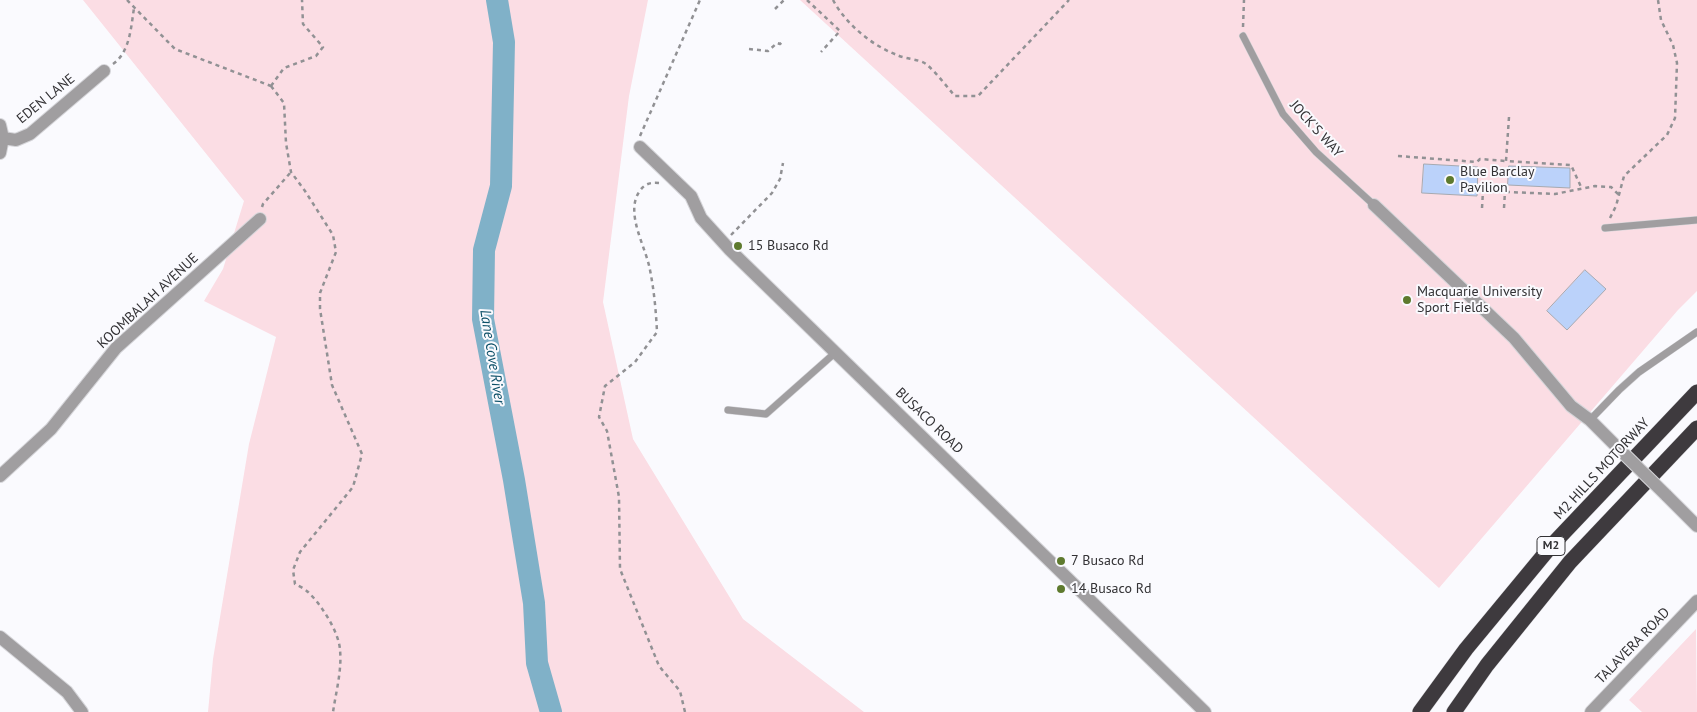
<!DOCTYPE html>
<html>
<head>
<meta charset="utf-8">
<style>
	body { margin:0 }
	canvas { display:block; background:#fafafe }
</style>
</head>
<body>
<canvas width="1697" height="712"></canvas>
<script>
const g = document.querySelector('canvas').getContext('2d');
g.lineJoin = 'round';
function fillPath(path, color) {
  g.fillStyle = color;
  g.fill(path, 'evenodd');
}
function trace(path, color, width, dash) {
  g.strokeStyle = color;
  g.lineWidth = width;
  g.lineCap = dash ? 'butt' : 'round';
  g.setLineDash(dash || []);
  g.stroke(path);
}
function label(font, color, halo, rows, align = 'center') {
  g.font = font + ' "PT Sans",sans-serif';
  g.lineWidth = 4;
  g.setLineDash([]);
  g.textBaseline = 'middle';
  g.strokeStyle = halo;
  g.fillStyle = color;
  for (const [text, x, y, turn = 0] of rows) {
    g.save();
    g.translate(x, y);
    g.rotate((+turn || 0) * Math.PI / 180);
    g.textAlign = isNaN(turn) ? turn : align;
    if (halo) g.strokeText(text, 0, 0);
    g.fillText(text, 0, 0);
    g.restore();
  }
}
fillPath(new Path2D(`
	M 83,0 L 648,0 L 629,96 L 603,302 L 633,439 L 743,619 L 864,712 L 208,712 L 213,659 L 249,444 L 276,337 L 204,301 L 223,269 L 244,201 Z
	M 800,0 L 1697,0 L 1697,291 L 1678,310 L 1439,588 Z
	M 1696,629 L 1697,712 L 1642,712 L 1629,700 Z`), '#fbdde4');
trace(new Path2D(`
	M 497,0 L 504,42 L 501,186 L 484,250 L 483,319 L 514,480 L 534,603 L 537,663 L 551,712`), '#80b1c8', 22);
const building = new Path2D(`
	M 1424,164 L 1478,167 L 1477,196 L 1422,193 Z
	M 1509,166 L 1570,168 L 1570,188 L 1508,185 Z
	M 1585,270 L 1606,289 L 1567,330 L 1547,311 Z`);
fillPath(building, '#bbd2fa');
trace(building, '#a7aab1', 1);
const lane = new Path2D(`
	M 1243,36 L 1283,114 L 1316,152 L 1374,205
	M 1605,228 L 1697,220
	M 728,410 L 766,414 L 836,352
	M 1590,420 L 1619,390 L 1639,372 L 1697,332`);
const street = new Path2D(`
	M 0,125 L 3,138 L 0,153
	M 3,138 L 16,140 L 30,134 L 104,71
	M 640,147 L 691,196 L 701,218 L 730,250 L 1205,712
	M 1374,205 L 1514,338 L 1571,406 L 1590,420 L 1618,448
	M 0,476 L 51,429 L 116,348 L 260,219
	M 1666,495 L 1697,526
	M 0,637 L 67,692 L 82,712
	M 1591,712 L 1697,601`);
const highway = new Path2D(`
	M 1420,712 L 1466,649 L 1552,545 L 1697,392
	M 1454,712 L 1487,665 L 1570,562 L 1697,428`);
trace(lane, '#d6d6da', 8);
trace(street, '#d6d6da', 14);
trace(highway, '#d6d6da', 16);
trace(new Path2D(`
	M 127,0 L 175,49 L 271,86
	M 807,0 L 840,31 L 821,52
	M 833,0 C 846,24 871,45 897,55 C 905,59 919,59 926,64 C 937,73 946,86 955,96 L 978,96 L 1069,0
	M 775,9 L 784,0
	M 1243,27 L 1244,0
	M 749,49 L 768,51 L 777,43 L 780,44 L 782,42
	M 113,64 C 130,52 131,27 134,8
	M 271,86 L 284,103 L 286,143 L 291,172 L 305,191 L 333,235 L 336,252 L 320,293 L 320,309 L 332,385 L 362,454 L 353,487 L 300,552 L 293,570 L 295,584 C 299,586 305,589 308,592 C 321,604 339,632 340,650 C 342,670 336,692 333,712
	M 271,86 L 284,68 L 316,56 L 323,47 L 303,24 L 302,0
	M 1509,117 L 1506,161 L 1571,165 L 1582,189
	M 640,136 L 700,0
	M 1398,156 L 1477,162 L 1480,159 L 1506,161
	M 659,183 C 650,182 644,184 639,192 C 625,214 646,247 650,270 C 654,290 656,311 657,332 L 635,362 L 605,386 L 599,417 L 607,431 L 619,497 L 620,569 L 659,666 L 680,691 L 685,712
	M 262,207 L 263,204 L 291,172
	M 1482,208 L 1483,191 L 1555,194 L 1595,186 L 1611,187 L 1619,195
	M 1504,208 L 1505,191
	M 1610,218 L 1616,206 L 1624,176 L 1667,135 L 1675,118 L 1677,63 L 1673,45 L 1661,20 L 1658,0
	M 731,235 L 772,193 L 780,179 L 783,163`), '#919194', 2.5, [4, 4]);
trace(lane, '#a09ea0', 7);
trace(street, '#a09ea0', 12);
trace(highway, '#3e3a3e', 15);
const streetBridge = new Path2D(`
	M 1618,448 L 1666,495`);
trace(streetBridge, '#d6d6da', 14, []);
trace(streetBridge, '#a09ea0', 12);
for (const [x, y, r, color] of [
	[1450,180,5,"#5e7a2e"],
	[738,246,5,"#5e7a2e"],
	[1407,300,5,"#5e7a2e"],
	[1061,561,5,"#5e7a2e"],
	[1061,589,5,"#5e7a2e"]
]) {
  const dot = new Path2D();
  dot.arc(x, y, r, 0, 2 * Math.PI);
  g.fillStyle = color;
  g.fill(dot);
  trace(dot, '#fafafe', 2);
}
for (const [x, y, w] of [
	[1551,546,28]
]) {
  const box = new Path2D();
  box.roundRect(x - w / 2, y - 9.5, w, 19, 4);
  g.fillStyle = '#fafafe';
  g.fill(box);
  trace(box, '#333235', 1);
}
label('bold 12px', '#333235', null, [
	["M2",1551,546]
]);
label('14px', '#333235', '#fafafe', [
	["EDEN LANE",46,99,-39],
	["JOCK'S WAY",1316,129,48],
	["KOOMBALAH AVENUE",148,301,-43],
	["BUSACO ROAD",929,421,44],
	["M2 HILLS MOTORWAY",1602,469,-47],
	["TALAVERA ROAD",1633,646,-46]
]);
label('14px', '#333235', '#fafafe', [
	["Blue Barclay",1460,172],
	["Pavilion",1460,188],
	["15 Busaco Rd",748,246],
	["Macquarie University",1417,292],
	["Sport Fields",1417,308],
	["7 Busaco Rd",1071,561],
	["14 Busaco Rd",1071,589]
], 'left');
label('italic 15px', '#0d5068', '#fafafe', [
	["Lane Cove River",492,357,81]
]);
</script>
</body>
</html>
